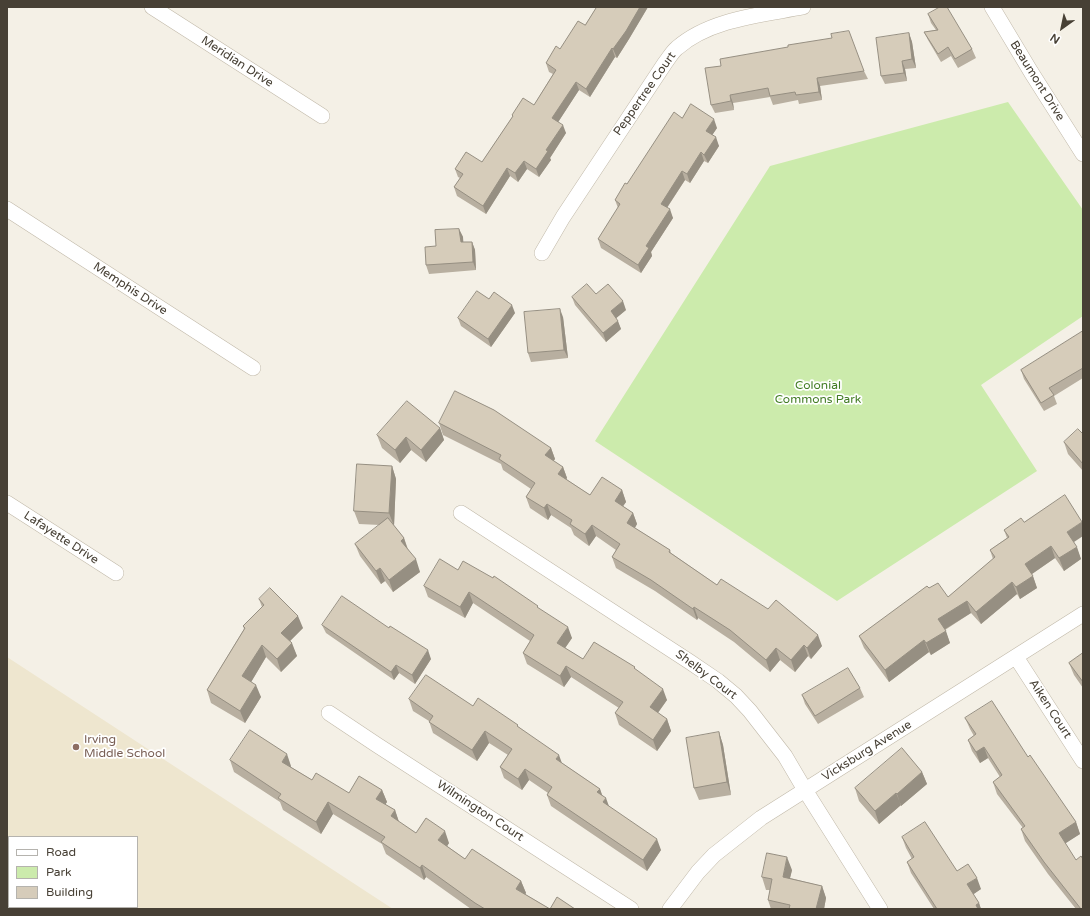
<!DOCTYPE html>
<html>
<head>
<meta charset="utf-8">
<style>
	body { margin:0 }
	#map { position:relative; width:1090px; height:916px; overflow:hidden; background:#f4f0e6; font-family:"Varela Round",sans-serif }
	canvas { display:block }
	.frame { position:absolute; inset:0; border:8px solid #474035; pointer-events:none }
	.legend { position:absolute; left:8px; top:836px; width:130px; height:72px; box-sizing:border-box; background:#fff; border:1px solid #b5b3ae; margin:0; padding:5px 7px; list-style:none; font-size:12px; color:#474035 }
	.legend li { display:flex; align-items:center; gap:8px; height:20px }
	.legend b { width:20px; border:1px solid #b5b3ae }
	.north { position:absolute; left:1042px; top:8px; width:40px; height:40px; -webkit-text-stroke:3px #fff; paint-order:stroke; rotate:213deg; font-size:11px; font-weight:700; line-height:16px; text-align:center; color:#474035 }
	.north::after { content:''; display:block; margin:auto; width:14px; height:18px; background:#474035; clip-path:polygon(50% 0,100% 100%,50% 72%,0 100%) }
</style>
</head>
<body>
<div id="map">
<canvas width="1090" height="916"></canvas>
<div class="frame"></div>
<ul class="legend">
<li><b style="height:5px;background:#fff"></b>Road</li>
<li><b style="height:11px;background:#ccebac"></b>Park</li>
<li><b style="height:11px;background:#d6ccba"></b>Building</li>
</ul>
<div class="north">N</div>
</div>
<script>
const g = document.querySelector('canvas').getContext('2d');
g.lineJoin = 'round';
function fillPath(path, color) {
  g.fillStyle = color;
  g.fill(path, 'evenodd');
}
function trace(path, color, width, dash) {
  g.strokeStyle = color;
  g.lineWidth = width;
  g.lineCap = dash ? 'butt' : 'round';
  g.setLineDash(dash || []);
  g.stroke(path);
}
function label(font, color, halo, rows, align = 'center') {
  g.font = font + ' "Varela Round",sans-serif';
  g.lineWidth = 3.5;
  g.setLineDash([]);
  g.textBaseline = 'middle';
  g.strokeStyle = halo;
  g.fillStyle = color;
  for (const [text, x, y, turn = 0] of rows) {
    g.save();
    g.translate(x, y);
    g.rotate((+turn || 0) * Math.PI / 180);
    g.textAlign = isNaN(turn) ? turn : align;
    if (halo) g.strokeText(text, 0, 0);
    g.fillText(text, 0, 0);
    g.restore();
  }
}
fillPath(new Path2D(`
	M 7,657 L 393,909 L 7,909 ZM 9,837 L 137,837 L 137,907 L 9,907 Z`), '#eee6cf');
fillPath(new Path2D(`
	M 1008,102 L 1083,210 L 1083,316 L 981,385 L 1037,471 L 837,601 L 595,441 L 770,166 Z`), '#ccebac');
const street = new Path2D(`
	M 152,7 L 322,116
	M 992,7 L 1031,72 L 1083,154
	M 7,209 L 253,368
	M 542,253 L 563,217 L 665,63 C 669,58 672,52 677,48 C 710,19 761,15 803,7
	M 7,503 L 116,573
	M 461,513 L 690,662 L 718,681 L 736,696 L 750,711 L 785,756 L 805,790 L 880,909
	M 1016,657 L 1083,761
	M 329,713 L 377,745 L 631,909
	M 670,909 L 698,872 L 714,855 L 761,818 L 1083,614`);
trace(street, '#c0b8a8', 16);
trace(street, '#fff', 15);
fillPath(new Path2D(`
	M 597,7 L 648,7 L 629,39 L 617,58 L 615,57 L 590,97 L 579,90 L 558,122 L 566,133 L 550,158 L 551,160 L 539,177 L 527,169 L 518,182 L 510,176 L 486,214 L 457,196 L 454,187 L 460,178 L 458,177 L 455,169 L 482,162 L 513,116 L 512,115 L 534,105 L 553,74 L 549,72 L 546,63 L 560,49 L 585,25 Z
	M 928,14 L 972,49 L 976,58 L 958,68 L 951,56 L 941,62 L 928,40 L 924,32 L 936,30 L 931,23 Z
	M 909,33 L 912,42 L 916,68 L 905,69 L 907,81 L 885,84 L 881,76 Z
	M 721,66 L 864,71 L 868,79 L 820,86 L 822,100 L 799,104 L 798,100 L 773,105 L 770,97 L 733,103 L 734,110 L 715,113 L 711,105 Z
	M 682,118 L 717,128 L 712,135 L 719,146 L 708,163 L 704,161 L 690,183 L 685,180 L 667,208 L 673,218 L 651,252 L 652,256 L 641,273 L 601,248 L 598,239 L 618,208 L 615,200 L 627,184 Z
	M 459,229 L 463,237 L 463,242 L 472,242 L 475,250 L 476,270 L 429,274 L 426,265 L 436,246 Z
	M 596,294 L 626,310 L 616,318 L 621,329 L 606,342 L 575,305 L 572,297 Z
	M 489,299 L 515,313 L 491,347 L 461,326 L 458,318 Z
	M 563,317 L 568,358 L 531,362 L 528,353 Z
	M 1083,331 L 1083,378 L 1054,396 L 1057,404 L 1044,411 L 1024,379 L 1021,370 Z
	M 439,423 L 551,448 L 555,459 L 553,461 L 563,467 L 567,478 L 566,479 L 590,495 L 622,490 L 626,502 L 623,506 L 633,513 L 637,524 L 635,528 L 670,550 L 671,553 L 717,585 L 822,646 L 811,659 L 808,656 L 795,672 L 780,660 L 770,672 L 734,642 L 698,618 L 697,620 L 655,591 L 616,568 L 612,557 L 616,550 L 596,536 L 589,546 L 574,535 L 571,528 L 551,515 L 548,520 L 530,508 L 526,497 L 531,489 L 503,470 L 501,464 L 443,435 Z
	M 440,428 L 444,440 L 426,462 L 411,450 L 400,463 L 382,448 L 377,435 Z
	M 1083,434 L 1083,471 L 1068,454 L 1064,442 Z
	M 392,466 L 396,479 L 394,526 L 404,538 L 408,549 L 420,572 L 393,592 L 385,581 L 381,584 L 360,556 L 355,544 L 380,525 L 359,524 L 354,511 Z
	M 1024,522 L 1074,542 L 1081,559 L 1064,571 L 1055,558 L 1032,574 L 1037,588 L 1020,599 L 1017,594 L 981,624 L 971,613 L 945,630 L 950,643 L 931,655 L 929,652 L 889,682 L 864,648 L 859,636 L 929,588 L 948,597 L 993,559 L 990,550 L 1007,538 L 1004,530 Z
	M 458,570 L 539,609 L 572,638 L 565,648 L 583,659 L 635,667 L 635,669 L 667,700 L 658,713 L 667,719 L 671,731 L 657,751 L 619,725 L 615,713 L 619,708 L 571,677 L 564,687 L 527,664 L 523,653 L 530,641 L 473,603 L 465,618 L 428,597 L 424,586 Z
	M 259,599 L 303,628 L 290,641 L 297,656 L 281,672 L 266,657 L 251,682 L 261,697 L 245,723 L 211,703 L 207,690 L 244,629 L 243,626 L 262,607 Z
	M 322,625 L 431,659 L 415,684 L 399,673 L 394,680 L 326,633 Z
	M 1083,653 L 1083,688 L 1074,675 L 1069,663 Z
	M 860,688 L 864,697 L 818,724 L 805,704 L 802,695 Z
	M 409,699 L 473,706 L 519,727 L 562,763 L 600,789 L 602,796 L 609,806 L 661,850 L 647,871 L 551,806 L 547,795 L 548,793 L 529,780 L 522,790 L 504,778 L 500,767 L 508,755 L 489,743 L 477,761 L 433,733 L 429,721 L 413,711 Z
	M 965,718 L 1028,757 L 1076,822 L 1080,834 L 1065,843 L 1083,909 L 1076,909 L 1048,874 L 1025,841 L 1021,829 L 1023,828 L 997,794 L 993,782 L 1000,777 L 988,758 L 980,763 L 972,751 L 968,740 L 974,736 L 970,729 Z
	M 719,732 L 723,745 L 731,795 L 699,800 L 694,788 Z
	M 230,760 L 291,766 L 291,767 L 312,780 L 349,793 L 382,790 L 387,802 L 385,804 L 395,810 L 399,822 L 416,833 L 449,843 L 447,846 L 465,859 L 521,881 L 526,893 L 525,894 L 550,909 L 575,909 L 471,909 L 426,877 L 424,880 L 386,854 L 382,844 L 333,814 L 321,834 L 283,810 L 280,802 L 234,772 Z
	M 922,772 L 927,784 L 901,806 L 901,805 L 879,824 L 859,801 L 855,788 Z
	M 902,837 L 957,871 L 981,889 L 973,894 L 979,903 L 981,909 L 934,909 L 911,873 L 907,862 L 912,859 L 906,848 Z
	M 792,870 L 790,878 L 822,886 L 826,898 L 824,909 L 771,909 L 768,900 L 770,890 L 766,890 L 762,877 Z`), '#b8afa0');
fillPath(new Path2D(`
	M 640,7 L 648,7 L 629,39 L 617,58 L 613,49 Z
	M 909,33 L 912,42 L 916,68 L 912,59 Z
	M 612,48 L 615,57 L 590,97 L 586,89 Z
	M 902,61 L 905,69 L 907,81 L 904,73 Z
	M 817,78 L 820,86 L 822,100 L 819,92 Z
	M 576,82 L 579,90 L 555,127 L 552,118 Z
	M 730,95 L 733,103 L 734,110 L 731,101 Z
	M 714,119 L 717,128 L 709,140 L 706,131 Z
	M 563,125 L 566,133 L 550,158 L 551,160 L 539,177 L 536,169 L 546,150 Z
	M 716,137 L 719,146 L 708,163 L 704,155 Z
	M 701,152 L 704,161 L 690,183 L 687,174 Z
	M 524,161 L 527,169 L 518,182 L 515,173 Z
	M 507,168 L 510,176 L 486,214 L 483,206 Z
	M 682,171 L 685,180 L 664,212 L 661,204 Z
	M 670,209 L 673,218 L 651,252 L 652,256 L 641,273 L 638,265 L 646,246 Z
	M 459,229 L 463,237 L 464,251 L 461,242 Z
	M 472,242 L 475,250 L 476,270 L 473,262 Z
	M 623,301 L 626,310 L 614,320 L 611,311 Z
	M 512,305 L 515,313 L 491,347 L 488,339 Z
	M 560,309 L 563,317 L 568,358 L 564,350 Z
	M 618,321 L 621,329 L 606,342 L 603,333 Z
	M 440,428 L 444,440 L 426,462 L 421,450 Z
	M 406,437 L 411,450 L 400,463 L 395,450 Z
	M 551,448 L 555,459 L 550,466 L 545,455 Z
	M 392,466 L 396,479 L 394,526 L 389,513 Z
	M 563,467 L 567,478 L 563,485 L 558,474 Z
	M 622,490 L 626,502 L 619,512 L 615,501 Z
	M 547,504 L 551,515 L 548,520 L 544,508 Z
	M 633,513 L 637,524 L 631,534 L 627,523 Z
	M 1082,522 L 1083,524 L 1083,536 L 1071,544 L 1067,532 Z
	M 592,525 L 596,536 L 589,546 L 585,534 Z
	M 404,538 L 408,551 L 401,541 Z
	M 1051,546 L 1055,558 L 1029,576 L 1025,564 Z
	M 1077,547 L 1081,559 L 1064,571 L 1059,558 Z
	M 416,559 L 420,572 L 393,592 L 389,580 Z
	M 380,568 L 385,581 L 381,584 L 376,571 Z
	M 1033,576 L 1037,588 L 1020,599 L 1016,587 Z
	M 1012,582 L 1017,594 L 981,624 L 976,612 Z
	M 469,592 L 473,603 L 465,618 L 460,607 Z
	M 967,601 L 971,613 L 942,631 L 938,619 Z
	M 694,607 L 698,618 L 697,620 L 693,609 Z
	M 298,616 L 303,628 L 286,645 L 281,633 Z
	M 568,627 L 572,638 L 561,654 L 557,643 Z
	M 946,631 L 950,643 L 931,655 L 926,643 Z
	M 818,635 L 822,646 L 811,659 L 807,648 Z
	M 924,640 L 929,652 L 889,682 L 885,670 Z
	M 292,643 L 297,656 L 281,672 L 277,659 Z
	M 262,645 L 266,657 L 247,689 L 242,676 Z
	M 804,645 L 808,656 L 795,672 L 791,660 Z
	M 776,648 L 780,660 L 770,672 L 766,660 Z
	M 428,650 L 431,659 L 415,684 L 412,675 Z
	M 396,665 L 399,673 L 394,680 L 391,672 Z
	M 566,666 L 571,677 L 564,687 L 560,676 Z
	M 256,685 L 261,697 L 245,723 L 240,711 Z
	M 663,689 L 667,700 L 654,718 L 650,707 Z
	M 667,719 L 671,731 L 657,751 L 653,740 Z
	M 485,731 L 489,743 L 477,761 L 472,750 Z
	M 719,732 L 723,745 L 731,795 L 727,782 Z
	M 984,747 L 988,758 L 980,763 L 976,752 Z
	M 287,754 L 291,766 L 286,774 L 282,762 Z
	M 559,755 L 563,766 L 556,759 Z
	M 525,769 L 529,780 L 522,790 L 518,779 Z
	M 922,772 L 927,784 L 901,806 L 897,794 Z
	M 600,789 L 604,800 L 597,792 Z
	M 382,790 L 387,802 L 381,811 L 376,799 Z
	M 896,793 L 901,805 L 879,824 L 875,811 Z
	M 606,798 L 610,809 L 603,802 Z
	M 328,802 L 333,814 L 321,834 L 316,822 Z
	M 395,810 L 399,822 L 391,816 Z
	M 1076,822 L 1080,834 L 1063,845 L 1059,833 Z
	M 445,831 L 449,843 L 443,853 L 438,840 Z
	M 657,839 L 661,850 L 647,871 L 643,860 Z
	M 787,857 L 792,870 L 787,890 L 783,877 Z
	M 422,865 L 426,877 L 424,880 L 420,868 Z
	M 977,878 L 981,889 L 971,896 L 967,884 Z
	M 521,881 L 526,893 L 521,901 L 516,889 Z
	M 822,886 L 826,898 L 824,909 L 816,909 Z
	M 979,903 L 981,909 L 978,909 L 976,905 Z`), '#968f82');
const building = new Path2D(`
	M 597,7 L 640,7 L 626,31 L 613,49 L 612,48 L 586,89 L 576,82 L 552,118 L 563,125 L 546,150 L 548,151 L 536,169 L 524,161 L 515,173 L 507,168 L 483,206 L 454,187 L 463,174 L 455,169 L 466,152 L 482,162 L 513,116 L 512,115 L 523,98 L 534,105 L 556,70 L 546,63 L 556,46 L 560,49 L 578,21 L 585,25 Z
	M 940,7 L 947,7 L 972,49 L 955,59 L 948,47 L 938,54 L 924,32 L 938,30 L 928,14 Z
	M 849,31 L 864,71 L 817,78 L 819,92 L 796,95 L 795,92 L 770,96 L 768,88 L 730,95 L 731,101 L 711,105 L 705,68 L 721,66 L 720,59 L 788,47 L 788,45 L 832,38 L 831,34 Z
	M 909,33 L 912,59 L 902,61 L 904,73 L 881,76 L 876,38 Z
	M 691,104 L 714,119 L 706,131 L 716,137 L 704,155 L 701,152 L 687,174 L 682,171 L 661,204 L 670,209 L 646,246 L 649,248 L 638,265 L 598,239 L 620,204 L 615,200 L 625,183 L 627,184 L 674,112 L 682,118 Z
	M 459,229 L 461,242 L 472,242 L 473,262 L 426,265 L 425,247 L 436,246 L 435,230 Z
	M 587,284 L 596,294 L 608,284 L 623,301 L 611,311 L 618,321 L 603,333 L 572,297 Z
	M 477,291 L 489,299 L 494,292 L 512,305 L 488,339 L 458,318 Z
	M 560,309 L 564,350 L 528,353 L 524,312 Z
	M 1083,331 L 1083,368 L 1049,388 L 1054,395 L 1041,403 L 1021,370 Z
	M 455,391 L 494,410 L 551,448 L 545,455 L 563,467 L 558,474 L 590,495 L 602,477 L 622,490 L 615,501 L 633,513 L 627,523 L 670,550 L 669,552 L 717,585 L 721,579 L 768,609 L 776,600 L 818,635 L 807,648 L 804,645 L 791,660 L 776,648 L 766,660 L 730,630 L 694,607 L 693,609 L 651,580 L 612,557 L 620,544 L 592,525 L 585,534 L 570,524 L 572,520 L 547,504 L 544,508 L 526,497 L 535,483 L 499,459 L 501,455 L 439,423 Z
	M 407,401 L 440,428 L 421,450 L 406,437 L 395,450 L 377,435 Z
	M 1078,429 L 1083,434 L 1083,464 L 1064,442 Z
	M 357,464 L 392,466 L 389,513 L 354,511 Z
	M 1065,495 L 1082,522 L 1067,532 L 1077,547 L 1059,558 L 1051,546 L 1025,564 L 1033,576 L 1016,587 L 1012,582 L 976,612 L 967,601 L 938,619 L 946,631 L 926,643 L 924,640 L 885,670 L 859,636 L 927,586 L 929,588 L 938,583 L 948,597 L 995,557 L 990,550 L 1009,537 L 1004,530 L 1021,518 L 1024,522 Z
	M 388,518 L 404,538 L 401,541 L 416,559 L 389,580 L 380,568 L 376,571 L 355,544 Z
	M 440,559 L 458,570 L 463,561 L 493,578 L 494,576 L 538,606 L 537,607 L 568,627 L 557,643 L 583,659 L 594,642 L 635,667 L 634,668 L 663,689 L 650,707 L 667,719 L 653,740 L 615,713 L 623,702 L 566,666 L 560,676 L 523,653 L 534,635 L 469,592 L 460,607 L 424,586 Z
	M 270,588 L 298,616 L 281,633 L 292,643 L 277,659 L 262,645 L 242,676 L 256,685 L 240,711 L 207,690 L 245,628 L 243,626 L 264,605 L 259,599 Z
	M 342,596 L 389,628 L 390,626 L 428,650 L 412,675 L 396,665 L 391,672 L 322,625 Z
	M 1083,653 L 1083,682 L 1069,663 Z
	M 848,668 L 860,688 L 815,716 L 802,695 Z
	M 426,675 L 473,706 L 478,698 L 518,725 L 517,726 L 559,755 L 556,759 L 600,789 L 597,792 L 606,798 L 603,802 L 657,839 L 643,860 L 547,795 L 552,787 L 525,769 L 518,779 L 500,767 L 512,749 L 485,731 L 472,750 L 429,722 L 433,716 L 409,699 Z
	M 992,701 L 1028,757 L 1030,755 L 1076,822 L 1059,833 L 1076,860 L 1081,856 L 1083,859 L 1083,909 L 1081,909 L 1044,862 L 1021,829 L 1025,826 L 993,782 L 1002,775 L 984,747 L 976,752 L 968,740 L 976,734 L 965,718 Z
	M 250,730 L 287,754 L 282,762 L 312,780 L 316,773 L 349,793 L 359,776 L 382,790 L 376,799 L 395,810 L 391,816 L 416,833 L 426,818 L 445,831 L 438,840 L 465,859 L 472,849 L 521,881 L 516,889 L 550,909 L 557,897 L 575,909 L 485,909 L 475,903 L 422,865 L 420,868 L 381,842 L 385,837 L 328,802 L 316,822 L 278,798 L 281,794 L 230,760 Z
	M 719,732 L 727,782 L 694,788 L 686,738 Z
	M 902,748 L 922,772 L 897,794 L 896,793 L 875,811 L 855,788 Z
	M 925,822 L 957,871 L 968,864 L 977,878 L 967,884 L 979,903 L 976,905 L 978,909 L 937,909 L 907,862 L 914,857 L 902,837 Z
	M 767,853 L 787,857 L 783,877 L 822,886 L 816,909 L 789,909 L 790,905 L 768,900 L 772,879 L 762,877 Z`);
fillPath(building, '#d6ccba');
trace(building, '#968f82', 1);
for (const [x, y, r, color] of [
	[76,747,4,"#8d6e63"]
]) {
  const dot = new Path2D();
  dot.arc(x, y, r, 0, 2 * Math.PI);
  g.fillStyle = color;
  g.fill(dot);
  trace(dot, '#fff', 1.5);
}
label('12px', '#474035', '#fff', [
	["Meridian Drive",237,62,33],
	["Beaumont Drive",1037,81,58],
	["Peppertree Court",645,94,-55],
	["Memphis Drive",130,289,33],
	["Lafayette Drive",61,538,33],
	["Shelby Court",706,675,37],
	["Aiken Court",1050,709,57],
	["Vicksburg Avenue",867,751,-32],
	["Wilmington Court",480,811,33]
]);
label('12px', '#427c24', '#fff', [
	["Colonial",818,386],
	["Commons Park",818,400]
]);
label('12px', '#785e54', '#fff', [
	["Irving",84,740],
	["Middle School",84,754]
], 'left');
</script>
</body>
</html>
